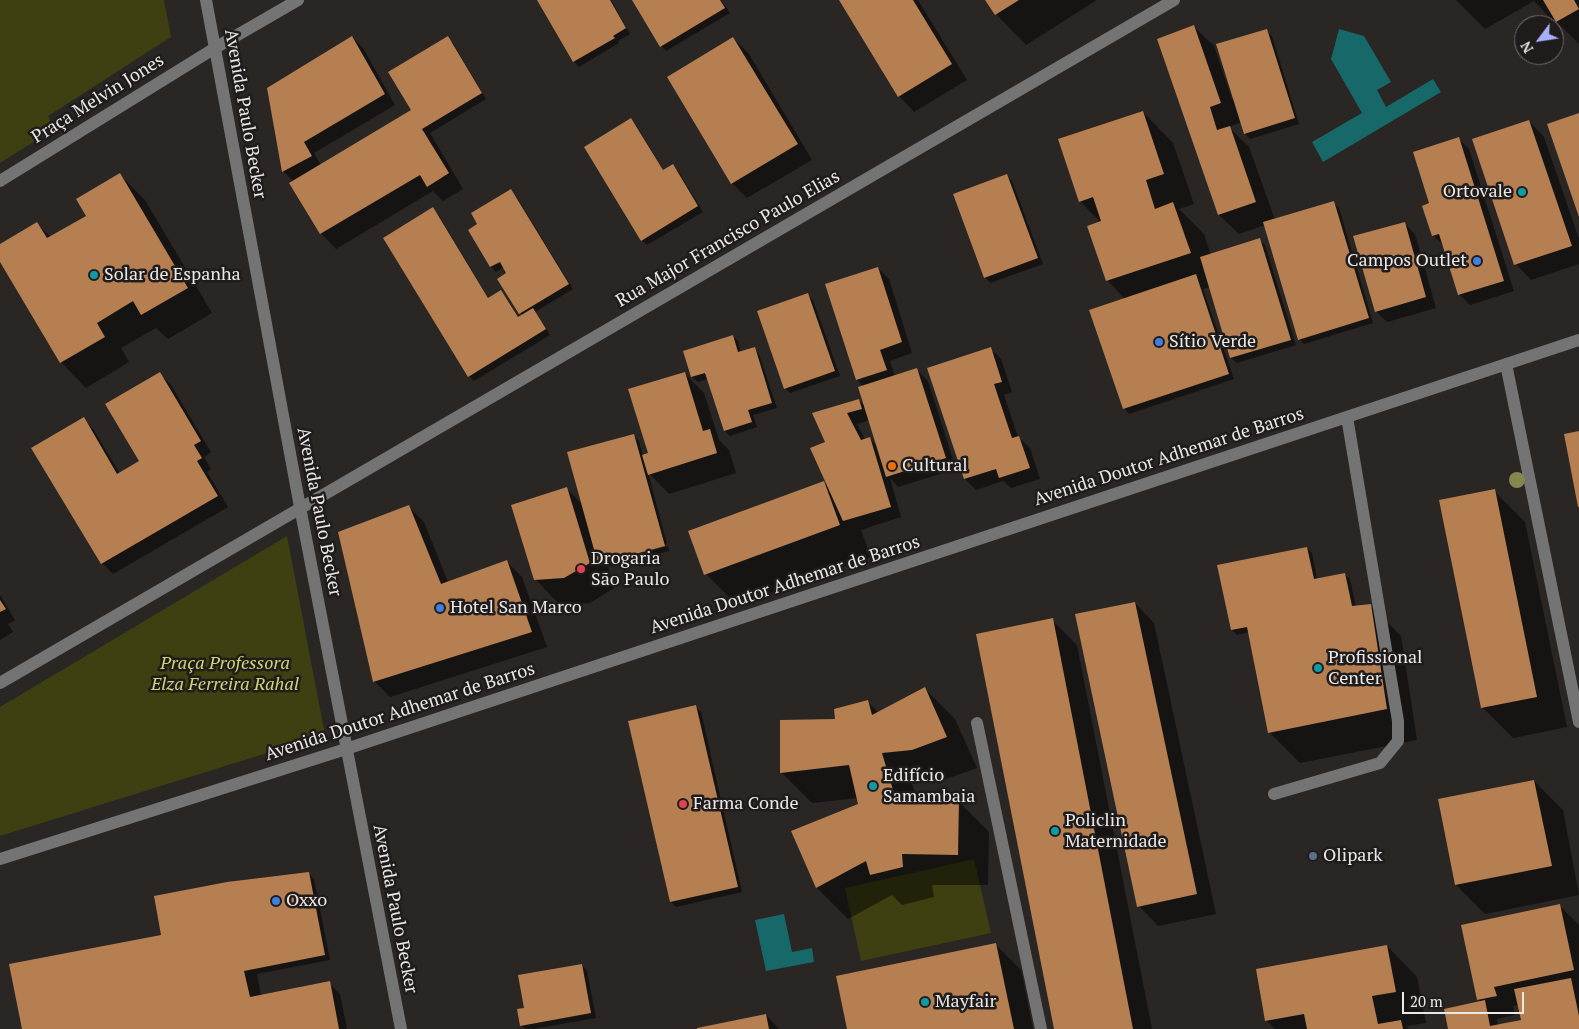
<!DOCTYPE html>
<html>
<head>
<meta charset="utf-8">
<style>
	body { margin:0 }
	#map { position:relative; width:1579px; height:1029px; overflow:hidden; background:#292624; font-family:"PT Serif",serif }
	canvas { display:block }
	.north { position:absolute; left:1514px; top:15px; width:50px; height:50px; box-sizing:border-box; background:#1f1c1b; border:1px solid #716e6d; border-radius:50%; rotate:239deg; font-size:14px; font-weight:700; line-height:20px; text-align:center; color:#ebe9e8 }
	.north::after { content:''; display:block; margin:auto; width:18px; height:22px; background:#a8b0fc; clip-path:polygon(50% 0,100% 100%,50% 72%,0 100%) }
	.scale { position:absolute; left:1402px; top:992px; width:122px; height:22px; box-sizing:border-box; border:2px solid #ebe9e8; border-top:0; padding-left:6px; font-size:15px; line-height:18px; white-space:nowrap; color:#ebe9e8; -webkit-text-stroke:4px #1f1c1b; paint-order:stroke }
</style>
</head>
<body>
<div id="map">
<canvas width="1579" height="1029"></canvas>
<div class="north">N</div>
<div class="scale">20 m</div>
</div>
<script>
const g = document.querySelector('canvas').getContext('2d');
g.lineJoin = 'round';
function fillPath(path, color) {
  g.fillStyle = color;
  g.fill(path, 'evenodd');
}
function trace(path, color, width, dash) {
  g.strokeStyle = color;
  g.lineWidth = width;
  g.lineCap = dash ? 'butt' : 'round';
  g.setLineDash(dash || []);
  g.stroke(path);
}
function label(font, color, halo, rows, align = 'center') {
  g.font = font + ' "PT Serif",serif';
  g.lineWidth = 5;
  g.setLineDash([]);
  g.textBaseline = 'middle';
  g.strokeStyle = halo;
  g.fillStyle = color;
  for (const [text, x, y, turn = 0] of rows) {
    g.save();
    g.translate(x, y);
    g.rotate((+turn || 0) * Math.PI / 180);
    g.textAlign = isNaN(turn) ? turn : align;
    if (halo) g.strokeText(text, 0, 0);
    g.fillText(text, 0, 0);
    g.restore();
  }
}
fillPath(new Path2D(`
	M 0,0 L 164,0 L 171,37 L 48,116 L 54,129 L 0,163 Z
	M 287,536 L 325,735 L 0,836 L 0,707 Z
	M 974,859 L 991,933 L 861,961 L 845,888 Z`), '#3f4011');
fillPath(new Path2D(`
	M 1339,29 L 1364,36 L 1391,82 L 1377,90 L 1386,107 L 1433,79 L 1441,92 L 1323,162 L 1312,142 L 1362,113 L 1331,59 Z
	M 784,914 L 792,952 L 812,948 L 814,962 L 766,971 L 755,920 Z`), '#176969');
fillPath(new Path2D(`
	M 538,0 L 611,0 L 630,34 L 618,41 L 619,43 L 579,67 L 574,61 Z
	M 634,0 L 721,0 L 730,13 L 666,51 L 661,46 Z
	M 841,0 L 918,0 L 967,80 L 914,112 L 899,96 Z
	M 987,0 L 1097,0 L 1026,45 L 996,14 Z
	M 1456,0 L 1579,0 L 1579,44 L 1560,25 L 1558,26 L 1534,1 L 1485,29 Z
	M 1194,27 L 1214,46 L 1232,99 L 1234,98 L 1267,31 L 1272,36 L 1299,124 L 1250,139 L 1245,133 L 1242,122 L 1229,127 L 1249,147 L 1275,220 L 1334,203 L 1339,208 L 1373,323 L 1304,344 L 1299,339 L 1265,225 L 1239,234 L 1219,215 L 1158,39 Z
	M 352,37 L 363,48 L 395,105 L 314,153 L 321,165 L 412,110 L 447,38 L 453,43 L 486,99 L 430,133 L 463,189 L 443,201 L 433,191 L 336,249 L 321,233 L 293,181 L 283,171 L 268,88 Z
	M 733,38 L 749,54 L 812,160 L 747,198 L 732,183 Z
	M 1143,112 L 1173,143 L 1194,204 L 1179,209 L 1204,234 L 1211,255 L 1260,240 L 1265,245 L 1296,345 L 1237,363 L 1231,358 L 1210,287 L 1203,289 L 1234,379 L 1129,414 L 1124,408 L 1125,299 L 1107,280 L 1101,223 L 1080,201 Z
	M 631,120 L 636,125 L 664,171 L 673,166 L 678,171 L 703,212 L 647,245 L 642,240 Z
	M 1529,121 L 1544,137 L 1579,239 L 1579,264 L 1531,280 L 1516,264 Z
	M 1458,138 L 1469,149 L 1514,291 L 1470,305 L 1459,294 L 1444,246 L 1433,235 L 1431,204 Z
	M 120,175 L 145,200 L 212,313 L 168,339 L 156,328 L 121,348 L 129,362 L 86,388 L 61,362 L 0,260 L 0,245 L 36,223 L 51,237 L 87,216 Z
	M 1007,176 L 1012,181 L 1043,264 L 990,283 L 985,277 Z
	M 511,191 L 516,196 L 573,289 L 535,312 L 550,335 L 474,381 L 469,376 L 433,209 L 438,214 L 489,299 L 501,291 L 506,297 L 519,318 L 523,316 L 499,279 L 508,273 L 504,267 L 496,272 L 491,267 L 469,230 L 479,225 Z
	M 1404,223 L 1415,234 L 1436,308 L 1387,322 L 1376,311 Z
	M 878,268 L 889,279 L 912,353 L 890,361 L 895,377 L 917,370 L 928,381 L 956,469 L 898,487 L 890,478 L 901,517 L 861,530 L 871,557 L 737,605 L 706,574 L 824,483 L 829,487 L 826,442 L 813,414 L 859,400 L 866,408 L 864,387 L 857,380 L 827,284 ZM 870,420 L 878,447 L 870,439 L 865,440 L 857,424 Z
	M 808,295 L 813,300 L 840,376 L 790,393 L 785,388 Z
	M 733,336 L 738,341 L 741,353 L 754,349 L 759,354 L 777,408 L 753,415 L 757,427 L 730,436 L 725,431 L 708,379 L 698,382 L 692,377 Z
	M 990,348 L 1001,359 L 1012,392 L 1004,395 L 1018,437 L 1030,448 L 1040,479 L 1011,488 L 1003,481 L 976,490 L 965,479 L 929,368 Z
	M 160,374 L 171,385 L 211,452 L 204,457 L 211,469 L 207,472 L 228,507 L 113,574 L 102,563 L 84,419 L 94,430 L 120,474 L 140,462 Z
	M 685,374 L 704,393 L 719,440 L 729,450 L 736,473 L 669,494 L 648,472 L 667,544 L 606,560 L 606,563 L 668,546 L 669,551 L 608,567 L 614,588 L 590,603 L 560,605 L 535,579 L 567,489 L 583,505 L 634,436 L 639,441 L 643,456 L 650,453 Z
	M 1494,491 L 1525,522 L 1567,727 L 1513,738 L 1482,707 Z
	M 409,507 L 424,522 L 448,582 L 506,561 L 522,577 L 547,647 L 390,697 L 374,681 Z
	M 1307,548 L 1312,553 L 1317,579 L 1344,574 L 1350,579 L 1356,607 L 1370,605 L 1401,636 L 1417,740 L 1300,763 L 1270,733 L 1249,632 L 1237,635 L 1232,630 Z
	M 0,595 L 15,620 L 8,624 L 13,632 L 0,640 Z
	M 1135,603 L 1154,623 L 1216,914 L 1158,926 L 1139,906 Z
	M 1052,620 L 1077,645 L 1152,1029 L 1055,1029 Z
	M 924,688 L 955,719 L 977,768 L 943,780 L 912,784 L 918,801 L 958,801 L 989,832 L 988,885 L 932,885 L 934,897 L 902,905 L 892,895 L 848,919 L 817,888 L 792,832 L 860,804 L 858,798 L 812,803 L 781,772 L 836,721 L 867,701 L 879,713 Z
	M 695,707 L 701,712 L 742,892 L 676,907 L 671,902 L 629,721 Z
	M 1534,781 L 1563,810 L 1579,895 L 1485,914 L 1456,885 Z
	M 308,873 L 314,879 L 330,960 L 257,974 L 261,996 L 329,983 L 340,994 L 347,1029 L 23,1029 L 163,936 Z
	M 1559,905 L 1579,925 L 1579,1029 L 1449,1029 L 1481,1002 L 1478,999 ZM 1519,1005 L 1523,1021 L 1498,1026 L 1497,1019 L 1515,1015 L 1513,1006 Z
	M 995,944 L 1021,970 L 1033,1029 L 848,1029 Z
	M 1387,946 L 1417,977 L 1426,1023 L 1406,1026 L 1409,1029 L 1275,1029 L 1266,1020 Z
	M 582,965 L 587,971 L 596,1018 L 533,1029 L 525,1029 L 521,1025 L 525,1009 Z
	M 766,1015 L 779,1029 L 698,1029 Z`), '#0007');
fillPath(new Path2D(`
	M 537,0 L 610,0 L 626,28 L 613,36 L 615,38 L 573,62 Z
	M 632,0 L 720,0 L 725,8 L 660,47 Z
	M 839,0 L 913,0 L 952,64 L 898,97 Z
	M 985,0 L 1019,0 L 995,15 Z
	M 1543,0 L 1574,0 L 1579,9 L 1556,22 Z
	M 1194,25 L 1221,103 L 1210,107 L 1217,130 L 1230,126 L 1256,202 L 1218,215 L 1157,39 Z
	M 1267,29 L 1295,118 L 1244,134 L 1216,44 Z
	M 352,36 L 385,94 L 304,142 L 312,156 L 282,172 L 267,88 Z
	M 448,36 L 482,93 L 422,129 L 449,173 L 427,187 L 420,175 L 320,234 L 289,183 L 411,110 L 388,72 Z
	M 733,37 L 798,144 L 731,184 L 667,77 Z
	M 1143,111 L 1164,174 L 1146,180 L 1155,209 L 1173,202 L 1191,253 L 1106,281 L 1087,226 L 1101,221 L 1093,197 L 1079,202 L 1058,139 Z
	M 1579,113 L 1579,217 L 1547,124 Z
	M 631,118 L 663,170 L 673,164 L 698,206 L 641,241 L 584,147 Z
	M 1529,120 L 1572,246 L 1514,265 L 1472,139 Z
	M 1459,137 L 1504,281 L 1458,295 L 1439,234 L 1432,236 L 1422,206 L 1429,203 L 1413,152 Z
	M 120,173 L 188,288 L 141,315 L 133,301 L 97,323 L 105,337 L 60,363 L 0,262 L 0,244 L 37,222 L 47,238 L 86,216 L 76,199 Z
	M 1007,174 L 1038,258 L 984,278 L 953,194 Z
	M 511,189 L 569,284 L 519,314 L 497,279 L 506,273 L 500,262 L 490,267 L 468,230 L 477,224 L 471,213 Z
	M 1334,201 L 1369,318 L 1298,340 L 1263,222 Z
	M 433,207 L 488,298 L 501,290 L 518,317 L 533,308 L 546,329 L 468,377 L 383,238 Z
	M 1405,222 L 1426,297 L 1375,312 L 1353,236 Z
	M 1260,238 L 1291,340 L 1230,358 L 1200,257 Z
	M 878,267 L 902,342 L 880,350 L 887,370 L 856,380 L 825,284 Z
	M 1196,274 L 1229,374 L 1123,409 L 1089,310 Z
	M 808,293 L 835,371 L 784,389 L 757,311 Z
	M 733,335 L 738,352 L 755,347 L 772,403 L 748,410 L 752,422 L 724,431 L 705,373 L 691,377 L 683,351 Z
	M 991,347 L 1002,382 L 994,384 L 1012,438 L 1019,436 L 1030,468 L 999,478 L 996,469 L 964,479 L 927,368 Z
	M 917,368 L 946,458 L 886,477 L 858,387 Z
	M 160,372 L 201,441 L 194,445 L 202,458 L 197,461 L 218,496 L 101,564 L 31,448 L 84,417 L 117,474 L 139,461 L 105,404 Z
	M 685,372 L 703,431 L 710,429 L 717,453 L 648,475 L 642,455 L 648,453 L 628,389 Z
	M 859,399 L 862,409 L 847,413 L 861,440 L 870,437 L 891,507 L 843,521 L 810,448 L 825,442 L 812,413 Z
	M 1579,431 L 1579,507 L 1578,507 L 1564,434 Z
	M 634,434 L 665,546 L 598,564 L 567,452 Z
	M 824,481 L 840,525 L 704,575 L 688,531 Z
	M 567,487 L 590,563 L 564,578 L 534,580 L 511,505 Z
	M 1495,489 L 1537,697 L 1481,708 L 1439,500 Z
	M 409,505 L 441,584 L 507,560 L 532,632 L 373,682 L 338,532 Z
	M 1307,547 L 1314,579 L 1345,573 L 1352,606 L 1371,604 L 1387,709 L 1268,733 L 1247,627 L 1231,630 L 1217,565 Z
	M 0,600 L 6,609 L 0,612 Z
	M 1135,602 L 1197,894 L 1137,907 L 1075,614 Z
	M 1053,618 L 1133,1029 L 1054,1029 L 976,634 Z
	M 925,687 L 947,737 L 912,750 L 882,753 L 896,800 L 959,800 L 958,855 L 902,854 L 903,867 L 870,875 L 866,861 L 816,888 L 791,831 L 858,804 L 849,765 L 780,773 L 780,720 L 835,719 L 834,709 L 868,700 L 872,715 Z
	M 696,705 L 738,887 L 670,902 L 628,721 Z
	M 1534,780 L 1552,866 L 1455,885 L 1438,799 Z
	M 309,872 L 325,955 L 244,971 L 250,997 L 330,981 L 339,1029 L 22,1029 L 9,964 L 161,935 L 154,896 L 227,882 Z
	M 1560,904 L 1574,970 L 1494,987 L 1497,996 L 1477,1000 L 1461,925 Z
	M 996,943 L 1014,1029 L 847,1029 L 836,976 Z
	M 1387,945 L 1396,992 L 1372,996 L 1378,1024 L 1401,1020 L 1403,1029 L 1307,1029 L 1304,1014 L 1265,1021 L 1256,969 Z
	M 582,964 L 591,1013 L 520,1026 L 517,1009 L 524,1008 L 518,975 Z
	M 1571,978 L 1579,1016 L 1579,1029 L 1448,1029 L 1444,1009 L 1485,1000 L 1490,1026 L 1521,1020 L 1514,989 Z
	M 766,1014 L 769,1029 L 697,1029 L 697,1028 Z`), '#b67f51');
trace(new Path2D(`
	M 206,0 L 300,507 L 401,1029
	M 0,181 L 215,48 L 298,0
	M 1506,364 L 1579,722
	M 0,683 L 1174,0
	M 977,723 L 1041,1029
	M 1274,794 L 1380,763 L 1398,741 L 1398,721 L 1347,417
	M 0,859 L 346,749 L 1579,340`), '#757475', 12);
g.fillStyle = '#85874f';
for (const [x, y] of [
	[1517,480]
]) {
  g.beginPath();
  g.arc(x, y, 8, 0, 2 * Math.PI);
  g.fill();
}
for (const [x, y, r, color] of [
	[1522,192,5,"#0f9aa8"],
	[1477,261,5,"#3f7fe0"],
	[94,275,5,"#0f9aa8"],
	[1159,342,5,"#3f7fe0"],
	[892,466,5,"#e8710a"],
	[581,569,5,"#e0444e"],
	[440,608,5,"#3f7fe0"],
	[1318,668,5,"#0f9aa8"],
	[873,786,5,"#0f9aa8"],
	[683,804,5,"#e0444e"],
	[1055,831,5,"#0f9aa8"],
	[1313,856,5,"#5c6f8a"],
	[276,901,5,"#3f7fe0"],
	[925,1002,5,"#0f9aa8"]
]) {
  const dot = new Path2D();
  dot.arc(x, y, r, 0, 2 * Math.PI);
  g.fillStyle = color;
  g.fill(dot);
  trace(dot, '#1f1c1b', 2);
}
label('18px', '#ebe9e8', '#1f1c1b', [
	["Praça Melvin Jones",98,99,-32],
	["Avenida Paulo Becker",245,114,80],
	["Rua Major Francisco Paulo Elias",728,239,-30],
	["Avenida Doutor Adhemar de Barros",1169,457,-18],
	["Avenida Paulo Becker",319,512,79],
	["Avenida Doutor Adhemar de Barros",785,585,-18],
	["Avenida Doutor Adhemar de Barros",400,712,-18],
	["Avenida Paulo Becker",395,909,79]
]);
label('18px', '#ebe9e8', '#1f1c1b', [
	["Ortovale",1512,192,"right"],
	["Campos Outlet",1467,261,"right"],
	["Solar de Espanha",104,275],
	["Sítio Verde",1169,342],
	["Cultural",902,466],
	["Drogaria",591,559],
	["São Paulo",591,580],
	["Hotel San Marco",450,608],
	["Profissional",1328,658],
	["Center",1328,679],
	["Edifício",883,776],
	["Samambaia",883,797],
	["Farma Conde",693,804],
	["Policlin",1065,821],
	["Maternidade",1065,842],
	["Olipark",1323,856],
	["Oxxo",286,901],
	["Mayfair",935,1002]
], 'left');
label('italic 18px', '#d1d673', '#1f1c1b', [
	["Praça Professora",225,664],
	["Elza Ferreira Rahal",225,685]
]);
</script>
</body>
</html>
